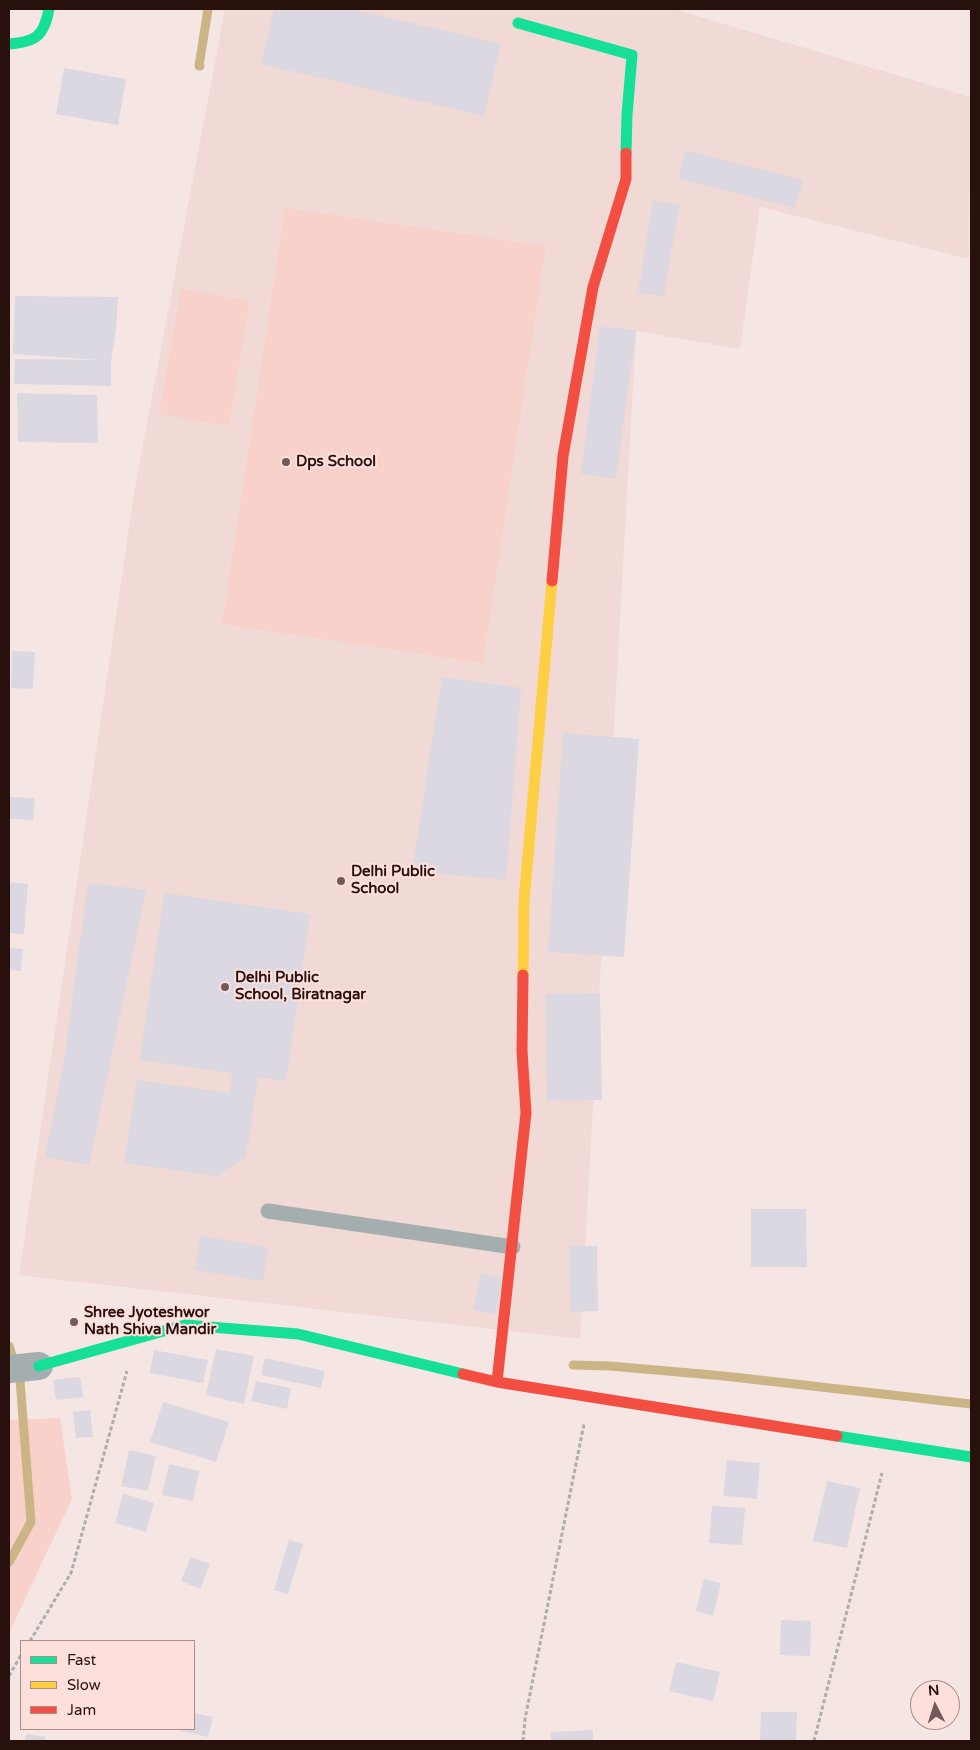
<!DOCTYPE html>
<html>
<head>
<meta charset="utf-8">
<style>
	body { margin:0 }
	#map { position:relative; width:980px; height:1750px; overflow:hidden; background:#f5e6e4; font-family:"Varela Round",sans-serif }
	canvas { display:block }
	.frame { position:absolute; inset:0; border:10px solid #28100d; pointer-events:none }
	.legend { position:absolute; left:20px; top:1640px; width:175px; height:90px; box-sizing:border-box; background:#fde0dc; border:1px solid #a88d89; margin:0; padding:6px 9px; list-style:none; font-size:15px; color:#28100d }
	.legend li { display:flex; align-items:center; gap:10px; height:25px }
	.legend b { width:25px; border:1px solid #a88d89 }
	.north { position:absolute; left:910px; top:1680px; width:50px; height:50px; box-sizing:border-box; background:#fde0dc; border:1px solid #a88d89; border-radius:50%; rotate:355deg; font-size:14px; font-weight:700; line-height:20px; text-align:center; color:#28100d }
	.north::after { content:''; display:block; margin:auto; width:18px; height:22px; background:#705b58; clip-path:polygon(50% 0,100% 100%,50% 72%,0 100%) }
</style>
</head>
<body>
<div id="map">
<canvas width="980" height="1750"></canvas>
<div class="frame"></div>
<ul class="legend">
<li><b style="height:6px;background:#16e098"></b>Fast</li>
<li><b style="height:6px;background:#ffcf43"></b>Slow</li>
<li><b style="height:6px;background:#f24e42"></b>Jam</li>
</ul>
<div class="north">N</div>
</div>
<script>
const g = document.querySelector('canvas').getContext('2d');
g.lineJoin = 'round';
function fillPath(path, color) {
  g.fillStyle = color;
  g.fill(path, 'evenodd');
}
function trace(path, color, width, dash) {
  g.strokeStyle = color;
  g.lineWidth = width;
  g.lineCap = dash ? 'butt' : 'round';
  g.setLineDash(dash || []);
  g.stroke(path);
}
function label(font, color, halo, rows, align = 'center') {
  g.font = font + ' "Varela Round",sans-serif';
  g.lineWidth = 4;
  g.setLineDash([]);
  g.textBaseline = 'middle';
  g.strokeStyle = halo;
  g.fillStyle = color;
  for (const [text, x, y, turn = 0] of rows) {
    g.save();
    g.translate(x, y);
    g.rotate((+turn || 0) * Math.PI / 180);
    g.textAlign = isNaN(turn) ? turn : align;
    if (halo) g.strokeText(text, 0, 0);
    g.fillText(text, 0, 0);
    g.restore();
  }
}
fillPath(new Path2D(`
	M 225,9 L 674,9 L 970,97 L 969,259 L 760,207 L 740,349 L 636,331 L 580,1339 L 19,1275 L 135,487 Z`), '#f1d9d5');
fillPath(new Path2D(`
	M 285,208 L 546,246 L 483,663 L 222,624 Z
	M 181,289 L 250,301 L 229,426 L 159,414 Z
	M 60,1418 L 72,1499 L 9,1633 L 9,1420 Z`), '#f9d1cb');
trace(new Path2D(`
	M 200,66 L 199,66 L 208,9
	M 9,1346 L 20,1380 L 31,1522 L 9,1562
	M 573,1365 L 610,1366 L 724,1376 L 971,1404`), '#cbb485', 9);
fillPath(new Path2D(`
	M 274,9 L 352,9 L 501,44 L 484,116 L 261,64 Z
	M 64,68 L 126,79 L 118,125 L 56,114 Z
	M 685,150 L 803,180 L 795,208 L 678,179 Z
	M 653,200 L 679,205 L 664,296 L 638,293 Z
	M 15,296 L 118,297 L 116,331 L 111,361 L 111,386 L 14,384 L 15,359 L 100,360 L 13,354 Z
	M 600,326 L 636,330 L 616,479 L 581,474 Z
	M 17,393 L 97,395 L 98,443 L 18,442 Z
	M 12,651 L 35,652 L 33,689 L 11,688 Z
	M 442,677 L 521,688 L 506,880 L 412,871 Z
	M 563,733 L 639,739 L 624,957 L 548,952 Z
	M 9,797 L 35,798 L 33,820 L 9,819 Z
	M 9,882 L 28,884 L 24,934 L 9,933 Z
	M 88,883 L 146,890 L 89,1165 L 45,1157 L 64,1061 Z
	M 164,893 L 310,914 L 286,1081 L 258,1077 L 246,1157 L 217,1176 L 124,1163 L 137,1080 L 229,1093 L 232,1073 L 140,1060 Z
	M 9,948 L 23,949 L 21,971 L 9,970 Z
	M 600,993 L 602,1100 L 547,1101 L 545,994 Z
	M 751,1209 L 806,1209 L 807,1267 L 751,1267 Z
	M 200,1236 L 268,1247 L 263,1281 L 195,1270 Z
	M 569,1246 L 597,1246 L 598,1311 L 570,1312 Z
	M 481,1273 L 503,1278 L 495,1314 L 473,1310 Z
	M 216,1349 L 254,1356 L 244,1404 L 206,1395 Z
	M 154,1350 L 208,1360 L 203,1383 L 150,1373 Z
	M 265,1358 L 325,1371 L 321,1388 L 261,1375 Z
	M 80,1377 L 83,1397 L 56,1400 L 53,1380 Z
	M 256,1381 L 291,1388 L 287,1409 L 251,1401 Z
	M 163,1402 L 229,1422 L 216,1462 L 150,1442 Z
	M 90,1410 L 93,1437 L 76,1438 L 73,1412 Z
	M 129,1450 L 156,1456 L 148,1491 L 121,1486 Z
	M 727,1460 L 760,1463 L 757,1499 L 723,1496 Z
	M 169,1464 L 199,1471 L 193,1501 L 162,1495 Z
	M 827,1481 L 860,1488 L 847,1548 L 813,1541 Z
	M 123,1494 L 154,1503 L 146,1532 L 115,1523 Z
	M 712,1506 L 745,1508 L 742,1545 L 709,1543 Z
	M 289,1540 L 303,1544 L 288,1594 L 274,1590 Z
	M 191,1557 L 210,1564 L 200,1589 L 181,1581 Z
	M 704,1579 L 721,1583 L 713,1616 L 696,1611 Z
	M 781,1620 L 811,1621 L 810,1656 L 780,1655 Z
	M 676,1662 L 720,1672 L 713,1701 L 669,1691 Z
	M 761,1712 L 797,1712 L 796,1741 L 760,1741 Z
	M 194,1713 L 213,1717 L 208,1737 L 181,1731 L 181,1729 L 194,1729 Z
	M 593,1730 L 593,1741 L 551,1741 L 551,1732 Z
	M 26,1734 L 46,1737 L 45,1741 L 25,1741 Z`), '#dbd8e1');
trace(new Path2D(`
	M 30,1641 L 71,1573 L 127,1371
	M 9,1676 L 21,1655
	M 523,1741 L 525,1719 L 584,1424
	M 814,1741 L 882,1473`), '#adadad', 3, [4, 2.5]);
trace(new Path2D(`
	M 268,1211 L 513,1247`), '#a5aeae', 15);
trace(new Path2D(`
	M 9,1369 L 39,1366`), '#a5aeae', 28);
trace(new Path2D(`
	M 518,23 L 632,55 L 627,115 L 626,153
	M 9,44 C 36,42 44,36 49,9
	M 39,1366 L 185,1325 L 298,1334 L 463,1374
	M 837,1436 L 971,1457`), '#16e098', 11);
trace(new Path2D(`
	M 523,975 L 524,901 L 552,581`), '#ffcf43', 11);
trace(new Path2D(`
	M 552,581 L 563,456 L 593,287 L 626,179 L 626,153
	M 463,1374 L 497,1382 L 837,1436
	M 497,1382 L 526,1113 L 522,1051 L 523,975`), '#f24e42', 11);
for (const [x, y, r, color] of [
	[286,462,5,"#705b58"],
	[341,881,5,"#705b58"],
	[225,987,5,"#705b58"],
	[74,1322,5,"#705b58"]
]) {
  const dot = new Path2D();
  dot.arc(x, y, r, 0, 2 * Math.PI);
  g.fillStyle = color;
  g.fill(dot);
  trace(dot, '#fde0dc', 2);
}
label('bold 15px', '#28100d', '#fde0dc', [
	["Dps School",296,462],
	["Delhi Public",351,872],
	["School",351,889],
	["Delhi Public",235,978],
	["School, Biratnagar",235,995],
	["Shree Jyoteshwor",84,1313],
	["Nath Shiva Mandir",84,1330]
], 'left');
</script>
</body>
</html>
